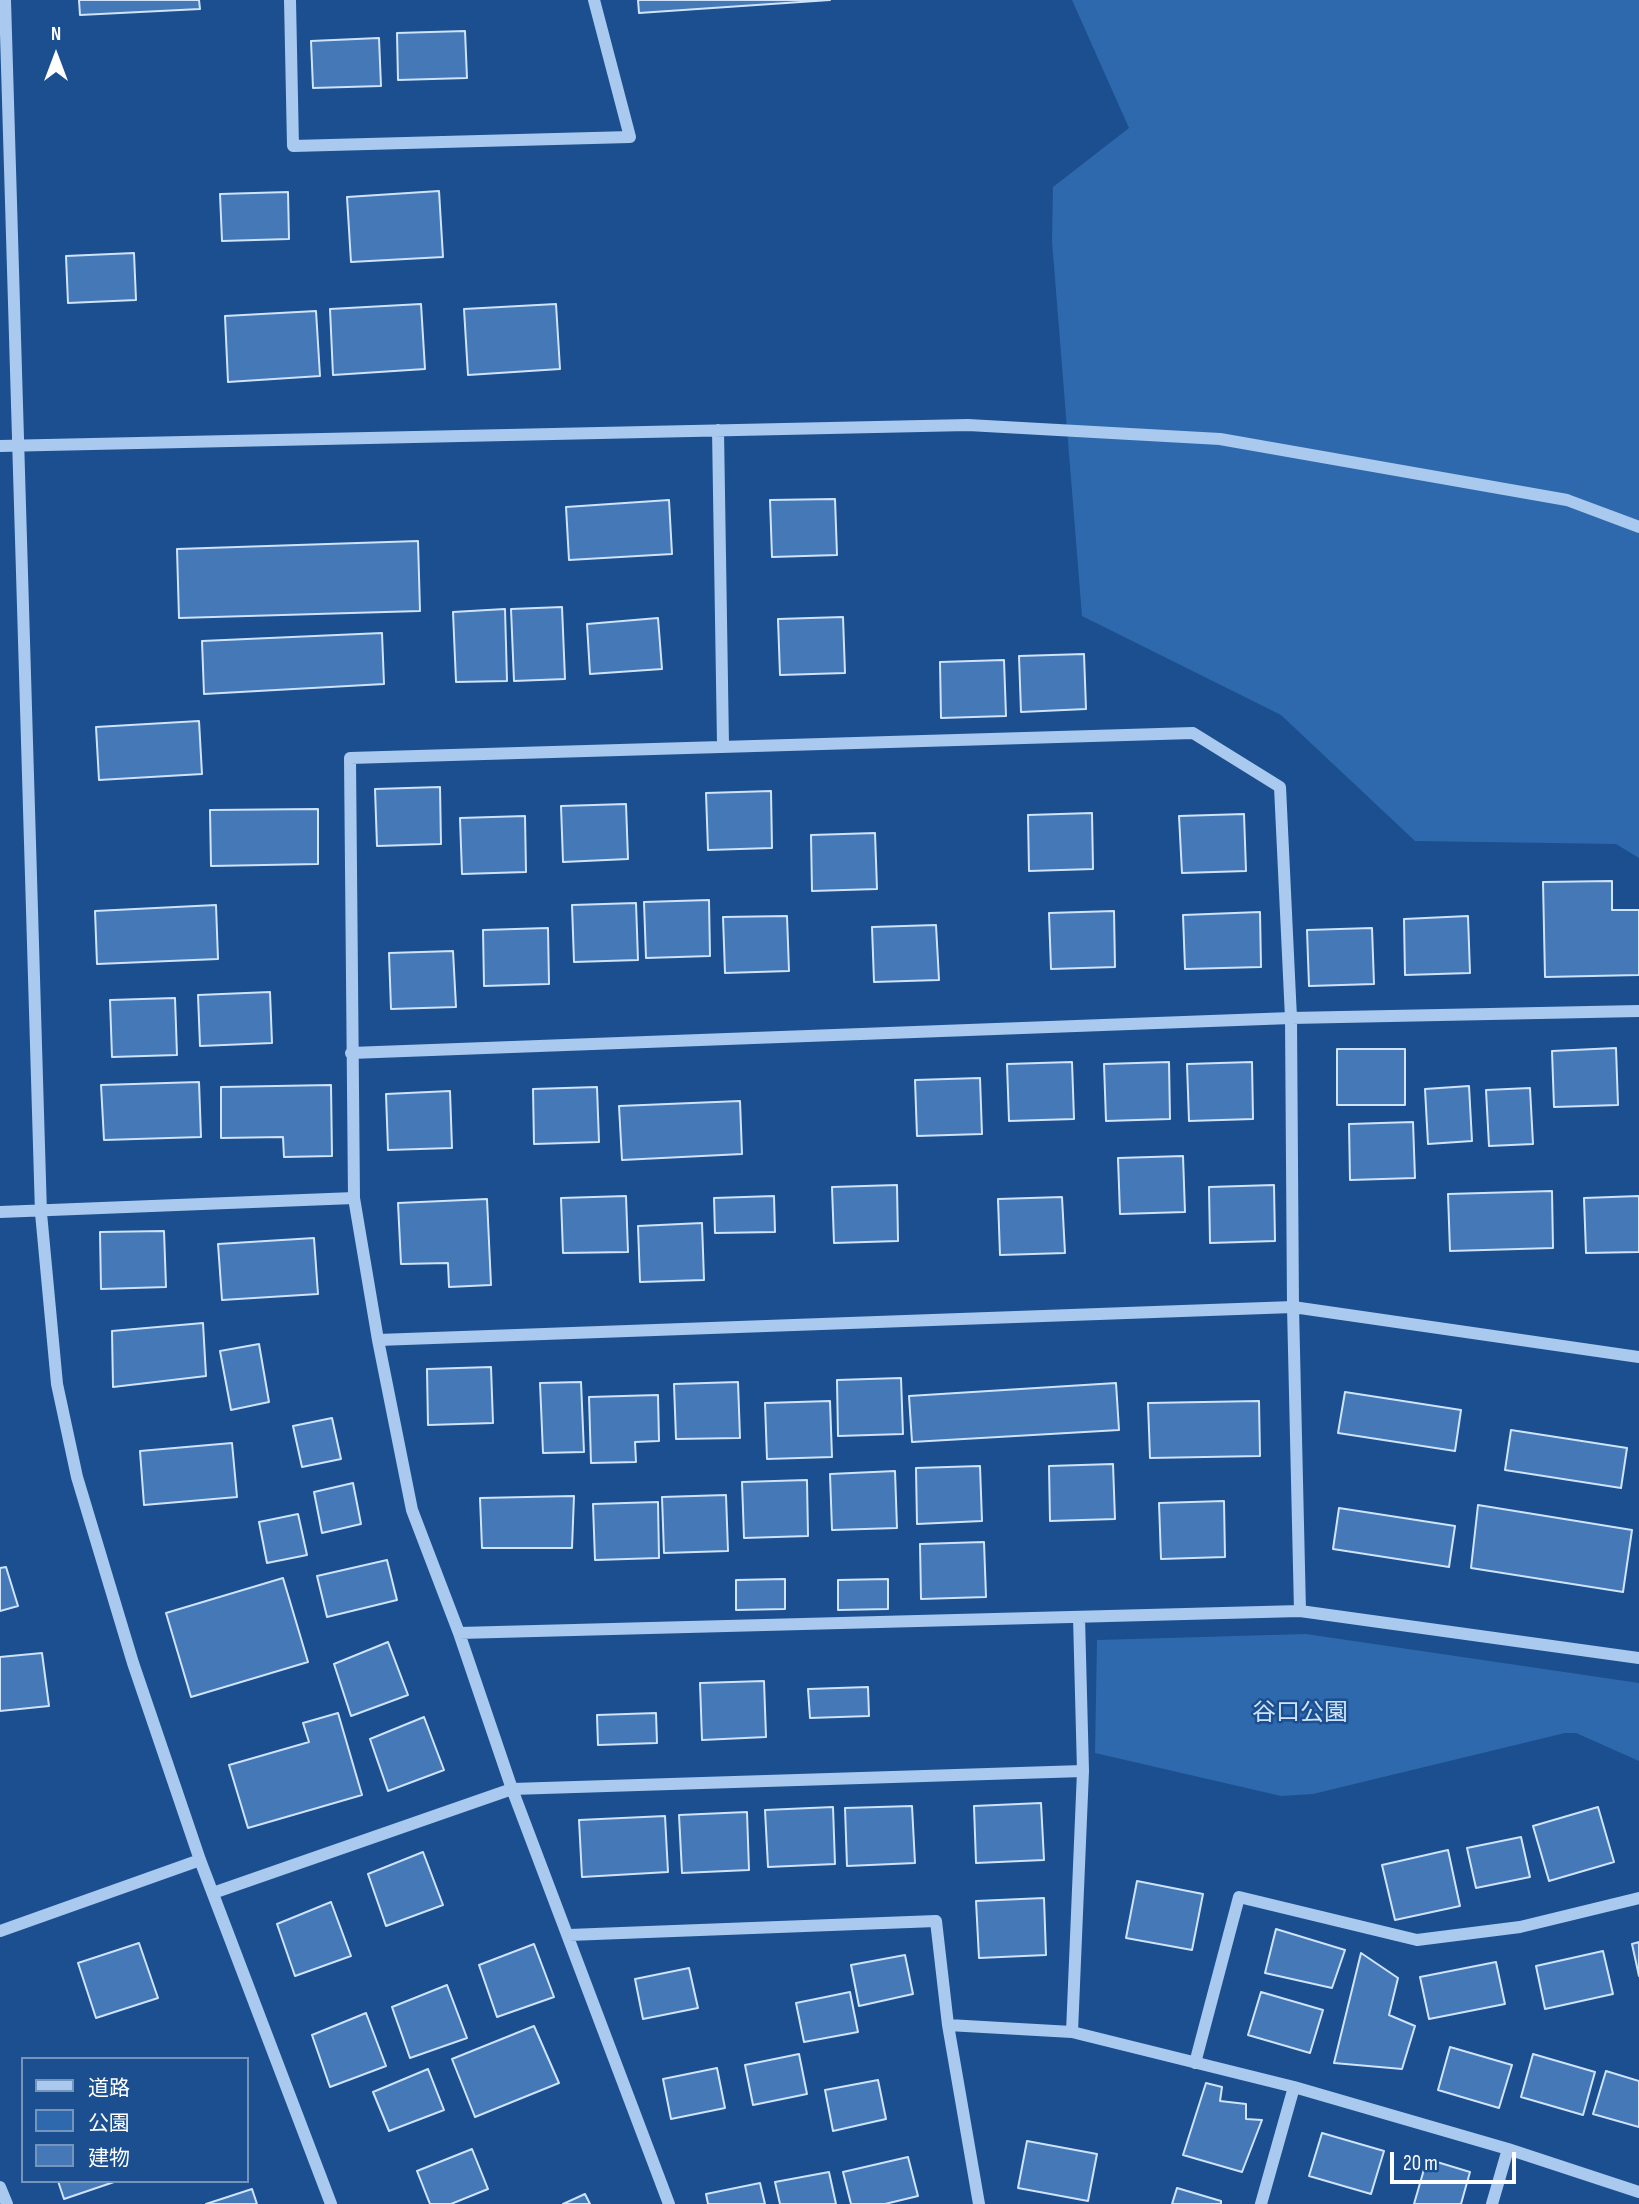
<!DOCTYPE html>
<html>
<head>
<meta charset="utf-8">
<style>
	body { margin:0 }
	#map { position:relative; width:1639px; height:2204px; overflow:hidden; background:#1b4f8f; font-family:"Sofia Sans Condensed","Noto Sans JP",sans-serif }
	canvas { display:block }
	.legend { position:absolute; left:21px; top:2057px; width:228px; height:126px; box-sizing:border-box; background:#1b4f8f; border:2px solid #7695bc; margin:0; padding:9px 12px; list-style:none; font-size:21px; color:#fff }
	.legend li { display:flex; align-items:center; gap:14px; height:35px }
	.legend b { width:35px; border:2px solid #7695bc }
	.north { position:absolute; left:21px; top:21px; width:70px; height:70px; -webkit-text-stroke:5px #1b4f8f; paint-order:stroke; rotate:0deg; font-size:19px; font-weight:700; line-height:28px; text-align:center; color:#fff }
	.north::after { content:''; display:block; margin:auto; width:24px; height:32px; background:#fff; clip-path:polygon(50% 0,100% 100%,50% 72%,0 100%) }
	.scale { position:absolute; left:1390px; top:2152px; width:126px; height:32px; box-sizing:border-box; border:4px solid #fff; border-top:0; padding-left:9px; font-size:21px; line-height:24px; white-space:nowrap; color:#fff; -webkit-text-stroke:5px #1b4f8f; paint-order:stroke }
</style>
</head>
<body>
<div id="map">
<canvas width="1639" height="2204"></canvas>
<ul class="legend">
<li><b style="height:9px;background:#a9c9ee"></b>道路</li>
<li><b style="height:19px;background:#2e69ad"></b>公園</li>
<li><b style="height:19px;background:#4478b7"></b>建物</li>
</ul>
<div class="north">N</div>
<div class="scale">20 m</div>
</div>
<script>
const g = document.querySelector('canvas').getContext('2d');
g.lineJoin = 'round';
function fillPath(path, color) {
  g.fillStyle = color;
  g.fill(path, 'evenodd');
}
function trace(path, color, width, dash) {
  g.strokeStyle = color;
  g.lineWidth = width;
  g.lineCap = dash ? 'butt' : 'round';
  g.setLineDash(dash || []);
  g.stroke(path);
}
function label(font, color, halo, rows, align = 'center') {
  g.font = font + ' "Sofia Sans Condensed","Noto Sans JP",sans-serif';
  g.lineWidth = 5;
  g.setLineDash([]);
  g.textBaseline = 'middle';
  g.strokeStyle = halo;
  g.fillStyle = color;
  for (const [text, x, y, turn = 0] of rows) {
    g.save();
    g.translate(x, y);
    g.rotate((+turn || 0) * Math.PI / 180);
    g.textAlign = isNaN(turn) ? turn : align;
    if (halo) g.strokeText(text, 0, 0);
    g.fillText(text, 0, 0);
    g.restore();
  }
}
fillPath(new Path2D(`
	M 1072,0 L 1639,0 L 1639,858 L 1616,844 L 1415,841 L 1281,715 L 1082,616 L 1052,241 L 1053,187 L 1129,128 Z
	M 1306,1634 L 1639,1683 L 1639,1761 L 1576,1733 L 1565,1733 L 1313,1794 L 1281,1796 L 1095,1753 L 1097,1640 Z`), '#2e69ad');
const building = new Path2D(`
	M 79,0 L 199,0 L 200,9 L 80,15 Z
	M 638,0 L 830,0 L 639,13 Z
	M 465,31 L 467,78 L 398,80 L 397,33 Z
	M 379,38 L 381,86 L 313,88 L 311,41 Z
	M 439,191 L 443,257 L 351,262 L 347,197 Z
	M 288,192 L 289,239 L 222,241 L 220,194 Z
	M 134,253 L 136,300 L 68,303 L 66,256 Z
	M 421,304 L 425,369 L 333,375 L 330,309 Z
	M 556,304 L 560,369 L 468,375 L 464,309 Z
	M 316,311 L 320,376 L 228,382 L 225,316 Z
	M 835,499 L 837,555 L 772,557 L 770,500 Z
	M 669,500 L 672,554 L 569,560 L 566,507 Z
	M 418,541 L 420,611 L 179,618 L 177,549 Z
	M 562,607 L 565,679 L 514,681 L 511,609 Z
	M 505,609 L 507,681 L 456,682 L 453,612 Z
	M 843,617 L 845,673 L 780,675 L 778,619 Z
	M 658,618 L 662,669 L 590,674 L 587,624 Z
	M 382,633 L 384,684 L 204,694 L 202,641 Z
	M 1084,654 L 1086,709 L 1021,712 L 1019,656 Z
	M 1004,660 L 1006,716 L 941,718 L 940,662 Z
	M 199,721 L 202,774 L 99,780 L 96,727 Z
	M 440,787 L 441,844 L 377,846 L 375,789 Z
	M 771,791 L 772,848 L 708,850 L 706,793 Z
	M 626,804 L 628,859 L 563,862 L 561,806 Z
	M 318,809 L 318,864 L 211,866 L 210,810 Z
	M 1092,813 L 1093,869 L 1029,871 L 1028,815 Z
	M 1244,814 L 1246,871 L 1182,873 L 1179,816 Z
	M 525,816 L 526,872 L 462,874 L 460,818 Z
	M 875,833 L 877,889 L 812,891 L 811,835 Z
	M 1612,881 L 1612,910 L 1639,910 L 1639,975 L 1545,977 L 1543,882 Z
	M 709,900 L 710,956 L 646,958 L 644,902 Z
	M 636,903 L 638,960 L 574,962 L 572,905 Z
	M 216,905 L 218,959 L 97,964 L 95,911 Z
	M 1114,911 L 1115,967 L 1051,969 L 1049,913 Z
	M 1260,912 L 1261,967 L 1185,969 L 1183,915 Z
	M 787,916 L 789,971 L 725,973 L 723,917 Z
	M 1468,916 L 1470,973 L 1405,975 L 1404,919 Z
	M 936,925 L 939,980 L 874,982 L 872,927 Z
	M 548,928 L 549,984 L 484,986 L 483,930 Z
	M 1372,928 L 1374,984 L 1309,986 L 1307,930 Z
	M 453,951 L 456,1007 L 391,1009 L 389,953 Z
	M 270,992 L 272,1043 L 200,1046 L 198,995 Z
	M 175,998 L 177,1055 L 112,1057 L 110,1000 Z
	M 1616,1048 L 1618,1105 L 1554,1107 L 1552,1051 Z
	M 1337,1049 L 1405,1049 L 1405,1105 L 1337,1105 Z
	M 1072,1062 L 1074,1119 L 1009,1121 L 1007,1064 Z
	M 1169,1062 L 1170,1119 L 1106,1121 L 1104,1064 Z
	M 1252,1062 L 1253,1119 L 1189,1121 L 1187,1064 Z
	M 980,1078 L 982,1134 L 917,1136 L 915,1080 Z
	M 199,1082 L 201,1137 L 104,1140 L 101,1085 Z
	M 331,1085 L 332,1156 L 284,1157 L 283,1137 L 221,1138 L 221,1087 Z
	M 1469,1086 L 1472,1141 L 1428,1144 L 1425,1089 Z
	M 597,1087 L 599,1142 L 534,1144 L 533,1089 Z
	M 1530,1088 L 1533,1144 L 1489,1146 L 1486,1090 Z
	M 450,1091 L 452,1148 L 388,1150 L 386,1094 Z
	M 740,1101 L 742,1154 L 622,1160 L 619,1106 Z
	M 1413,1122 L 1415,1178 L 1350,1180 L 1349,1124 Z
	M 1183,1156 L 1185,1212 L 1120,1214 L 1118,1158 Z
	M 897,1185 L 898,1241 L 834,1243 L 832,1187 Z
	M 1274,1185 L 1275,1241 L 1210,1243 L 1209,1187 Z
	M 1552,1191 L 1553,1248 L 1450,1251 L 1448,1194 Z
	M 626,1196 L 628,1252 L 563,1253 L 561,1198 Z
	M 774,1196 L 775,1232 L 715,1233 L 714,1198 Z
	M 1639,1196 L 1639,1252 L 1586,1253 L 1584,1198 Z
	M 1062,1197 L 1065,1253 L 1000,1255 L 998,1199 Z
	M 487,1199 L 491,1285 L 449,1287 L 448,1263 L 401,1264 L 398,1203 Z
	M 702,1223 L 704,1280 L 640,1282 L 638,1226 Z
	M 164,1231 L 166,1287 L 101,1289 L 100,1232 Z
	M 314,1238 L 318,1294 L 222,1300 L 218,1244 Z
	M 203,1323 L 206,1376 L 113,1387 L 112,1331 Z
	M 259,1344 L 269,1402 L 231,1410 L 220,1351 Z
	M 491,1367 L 493,1423 L 428,1425 L 427,1369 Z
	M 901,1378 L 903,1434 L 838,1436 L 837,1380 Z
	M 581,1382 L 584,1452 L 543,1453 L 540,1383 Z
	M 738,1382 L 740,1438 L 676,1439 L 674,1384 Z
	M 1116,1383 L 1119,1430 L 912,1442 L 909,1396 Z
	M 1345,1392 L 1461,1410 L 1455,1451 L 1338,1433 Z
	M 658,1395 L 659,1441 L 635,1442 L 636,1462 L 591,1463 L 589,1397 Z
	M 830,1401 L 832,1457 L 767,1459 L 765,1403 Z
	M 1259,1401 L 1260,1456 L 1150,1458 L 1148,1403 Z
	M 332,1418 L 341,1459 L 302,1467 L 293,1426 Z
	M 1511,1430 L 1627,1448 L 1621,1488 L 1505,1470 Z
	M 232,1443 L 237,1497 L 144,1505 L 140,1451 Z
	M 1113,1464 L 1115,1519 L 1050,1521 L 1049,1466 Z
	M 980,1466 L 982,1521 L 917,1524 L 916,1468 Z
	M 895,1471 L 897,1528 L 832,1530 L 830,1474 Z
	M 807,1480 L 808,1536 L 744,1538 L 742,1482 Z
	M 353,1483 L 361,1524 L 322,1533 L 314,1492 Z
	M 726,1495 L 728,1551 L 664,1553 L 662,1497 Z
	M 574,1496 L 572,1548 L 482,1548 L 480,1498 Z
	M 1224,1501 L 1225,1557 L 1161,1559 L 1159,1503 Z
	M 658,1502 L 659,1558 L 595,1560 L 593,1504 Z
	M 1478,1505 L 1632,1530 L 1623,1592 L 1471,1568 Z
	M 1339,1508 L 1455,1526 L 1449,1567 L 1333,1549 Z
	M 298,1514 L 307,1555 L 267,1563 L 259,1522 Z
	M 984,1542 L 986,1597 L 921,1599 L 920,1544 Z
	M 387,1560 L 397,1600 L 327,1617 L 317,1576 Z
	M 6,1567 L 18,1606 L 0,1611 L 0,1568 Z
	M 283,1578 L 308,1662 L 191,1697 L 166,1613 Z
	M 785,1579 L 785,1609 L 736,1610 L 736,1580 Z
	M 888,1579 L 888,1609 L 838,1610 L 838,1580 Z
	M 388,1642 L 408,1695 L 351,1716 L 334,1664 Z
	M 42,1653 L 49,1706 L 0,1711 L 0,1657 Z
	M 764,1681 L 766,1737 L 702,1740 L 700,1683 Z
	M 868,1687 L 869,1716 L 810,1718 L 808,1689 Z
	M 338,1713 L 362,1795 L 248,1828 L 229,1765 L 309,1742 L 303,1723 Z
	M 656,1713 L 657,1743 L 598,1745 L 597,1715 Z
	M 424,1717 L 444,1770 L 388,1791 L 370,1739 Z
	M 1041,1803 L 1044,1860 L 976,1863 L 974,1806 Z
	M 912,1806 L 915,1863 L 847,1866 L 845,1808 Z
	M 833,1807 L 835,1864 L 768,1867 L 765,1810 Z
	M 1598,1807 L 1614,1862 L 1549,1881 L 1533,1826 Z
	M 747,1812 L 749,1870 L 682,1873 L 679,1815 Z
	M 665,1816 L 668,1872 L 582,1877 L 579,1820 Z
	M 1521,1837 L 1530,1877 L 1476,1888 L 1467,1848 Z
	M 1448,1850 L 1460,1906 L 1395,1920 L 1382,1865 Z
	M 423,1852 L 443,1905 L 386,1926 L 368,1874 Z
	M 1137,1881 L 1203,1894 L 1192,1950 L 1126,1938 Z
	M 1044,1898 L 1046,1955 L 979,1958 L 976,1901 Z
	M 331,1902 L 351,1956 L 295,1976 L 277,1924 Z
	M 1276,1929 L 1345,1950 L 1332,1988 L 1265,1973 Z
	M 1639,1942 L 1639,1976 L 1632,1944 Z
	M 139,1943 L 158,1998 L 96,2018 L 78,1963 Z
	M 534,1944 L 554,1997 L 497,2017 L 479,1965 Z
	M 1603,1951 L 1613,1994 L 1545,2009 L 1536,1966 Z
	M 1361,1953 L 1398,1978 L 1389,2015 L 1415,2026 L 1402,2069 L 1334,2063 Z
	M 905,1955 L 913,1994 L 859,2006 L 851,1965 Z
	M 1496,1962 L 1505,2004 L 1429,2019 L 1420,1977 Z
	M 689,1968 L 698,2008 L 643,2019 L 635,1979 Z
	M 447,1985 L 467,2038 L 410,2058 L 392,2007 Z
	M 850,1992 L 858,2032 L 804,2042 L 796,2003 Z
	M 1261,1992 L 1323,2010 L 1310,2053 L 1248,2035 Z
	M 366,2013 L 386,2066 L 330,2087 L 312,2035 Z
	M 534,2026 L 559,2083 L 475,2117 L 452,2059 Z
	M 1450,2047 L 1512,2065 L 1499,2108 L 1438,2090 Z
	M 799,2054 L 807,2094 L 753,2105 L 745,2065 Z
	M 1533,2054 L 1595,2072 L 1583,2115 L 1521,2097 Z
	M 717,2068 L 725,2108 L 671,2119 L 663,2079 Z
	M 428,2069 L 444,2110 L 389,2131 L 373,2092 Z
	M 1606,2071 L 1639,2081 L 1639,2127 L 1593,2114 Z
	M 878,2080 L 886,2119 L 833,2131 L 825,2090 Z
	M 1206,2083 L 1222,2087 L 1220,2101 L 1246,2104 L 1246,2119 L 1262,2120 L 1242,2172 L 1183,2155 Z
	M 1322,2133 L 1384,2151 L 1371,2194 L 1309,2176 Z
	M 1027,2141 L 1097,2154 L 1088,2201 L 1018,2188 Z
	M 472,2149 L 488,2189 L 451,2204 L 430,2204 L 417,2171 Z
	M 908,2157 L 918,2196 L 885,2204 L 851,2204 L 843,2172 Z
	M 1427,2159 L 1470,2172 L 1461,2204 L 1414,2204 Z
	M 829,2172 L 836,2204 L 780,2204 L 775,2182 Z
	M 58,2181 L 117,2181 L 64,2199 Z
	M 760,2183 L 765,2204 L 708,2204 L 706,2194 Z
	M 1177,2188 L 1221,2201 L 1221,2204 L 1172,2204 Z
	M 252,2189 L 257,2204 L 206,2204 Z
	M 585,2194 L 590,2204 L 563,2204 Z`);
fillPath(building, '#4478b7');
trace(building, '#cfe3fa', 2);
trace(new Path2D(`
	M 5,0 L 41,1213 L 57,1384 L 77,1477 L 133,1663 L 200,1860 L 331,2204
	M 290,0 L 293,146 L 630,137 L 594,0
	M 718,430 L 723,745
	M 0,446 L 968,425 L 1220,439 L 1567,500 L 1639,527
	M 351,1053 L 1291,1018 L 1639,1011
	M 0,1212 L 354,1198
	M 378,1340 L 1293,1307 L 1639,1357
	M 459,1633 L 1300,1611 L 1639,1658
	M 213,1893 L 512,1789 L 1083,1771
	M 0,1931 L 200,1860
	M 569,1935 L 936,1921 L 948,2025 L 979,2204
	M 948,2025 L 1072,2032 L 1294,2087 L 1508,2149 L 1639,2192
	M 1072,2032 L 1083,1771 L 1079,1617
	M 1195,2063 L 1239,1897 L 1417,1940 L 1520,1927 L 1639,1898
	M 0,2187 L 7,2204
	M 669,2204 L 512,1789 L 459,1633 L 412,1510 L 378,1340 L 354,1198 L 350,758 L 1193,733 L 1280,787 L 1291,1018 L 1293,1307 L 1300,1611
	M 1261,2204 L 1294,2087
	M 1492,2204 L 1508,2149`), '#a9c9ee', 12);
label('24px', '#cfe3fa', '#1b4f8f', [
	["谷口公園",1300,1714]
]);
</script>
</body>
</html>
